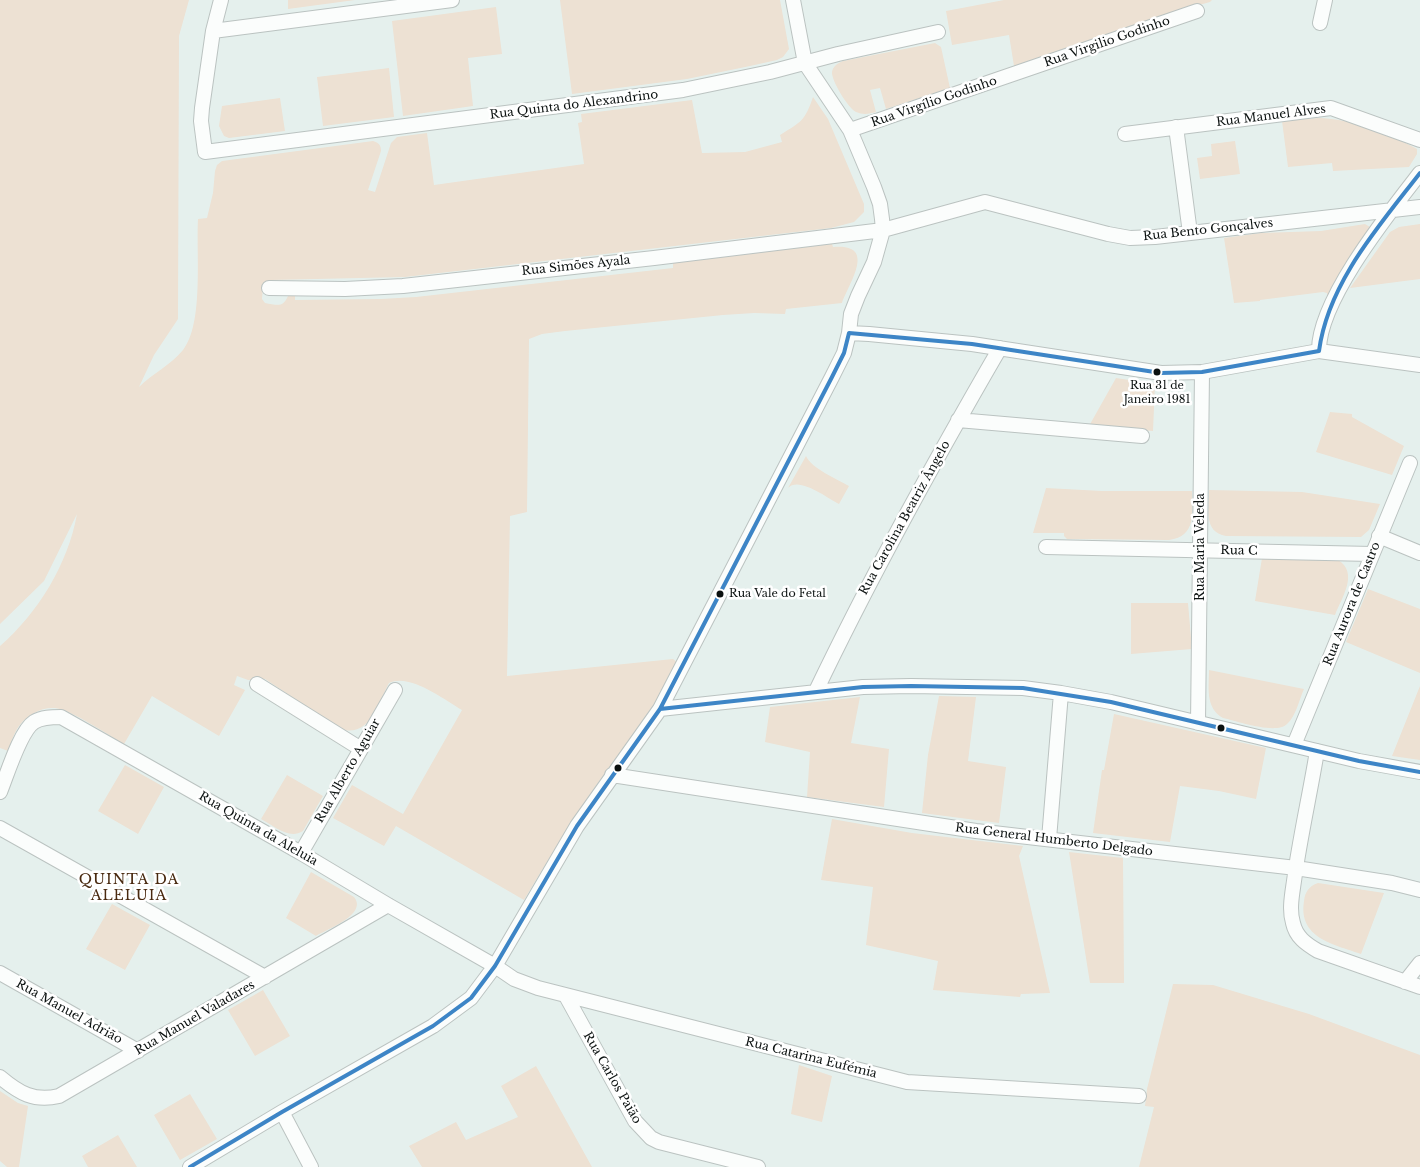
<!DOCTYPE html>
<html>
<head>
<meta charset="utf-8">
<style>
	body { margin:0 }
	canvas { display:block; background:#e5f0ed }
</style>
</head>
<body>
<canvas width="1420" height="1167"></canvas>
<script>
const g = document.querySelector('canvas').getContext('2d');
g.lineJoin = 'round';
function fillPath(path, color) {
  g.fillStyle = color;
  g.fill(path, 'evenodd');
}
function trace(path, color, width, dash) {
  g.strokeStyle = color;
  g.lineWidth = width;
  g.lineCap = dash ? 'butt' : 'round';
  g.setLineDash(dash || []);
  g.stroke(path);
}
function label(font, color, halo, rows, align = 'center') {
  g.font = font + ' "Libre Baskerville",serif';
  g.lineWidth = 5;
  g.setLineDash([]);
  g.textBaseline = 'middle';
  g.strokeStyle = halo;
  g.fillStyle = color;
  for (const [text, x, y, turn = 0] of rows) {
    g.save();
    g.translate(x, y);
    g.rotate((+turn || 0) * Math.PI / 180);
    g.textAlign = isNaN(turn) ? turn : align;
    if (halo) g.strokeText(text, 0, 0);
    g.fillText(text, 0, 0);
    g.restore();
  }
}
fillPath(new Path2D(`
	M 0,0 L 189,0 L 179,36 L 178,319 L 154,355 L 139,387 C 152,374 171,365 183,350 C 204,324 196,253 198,219 L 207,218 L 213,193 L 215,171 L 217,165 L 222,161 L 373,141 C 379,143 381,145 381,151 L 368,190 L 375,192 L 391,143 L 397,137 L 427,133 L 434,185 L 584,164 L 578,123 L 582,122 L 581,114 L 692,100 L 702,153 L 745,152 L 782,142 L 780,135 C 801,122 805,121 813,97 L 828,119 L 864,204 L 864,212 L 854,222 L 831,228 L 405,277 L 271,280 C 262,283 263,290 262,299 L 265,303 C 277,305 283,308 288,296 L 295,294 L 295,300 L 381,299 L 416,297 L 673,268 L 673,262 L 832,244 L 833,247 C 878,243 849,283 842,303 L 786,309 L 785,314 L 754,313 L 723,315 L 565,331 L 542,334 L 529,339 L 527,512 L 510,516 L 507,676 L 673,659 L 677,662 C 655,711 619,752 589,796 C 566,830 545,865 524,900 L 396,826 L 384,846 L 333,818 L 352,785 L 403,814 L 462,710 C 443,699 410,673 389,683 C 378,704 370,738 340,729 L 265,679 L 248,680 L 237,676 L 234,685 L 245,690 L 219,736 L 152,696 L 124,744 C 106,734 74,711 55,708 C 41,707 27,715 19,726 C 14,733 11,743 8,751 L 0,748 L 0,646 C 38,613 68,564 77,514 L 44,581 L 0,624 Z
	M 288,0 L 355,0 L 288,9 Z
	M 560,0 L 780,0 L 789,49 L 783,57 L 777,60 L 750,66 L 687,79 L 572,94 Z
	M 1004,0 L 1212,0 L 1210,2 L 1160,16 L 1014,66 L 1009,35 L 952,45 L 946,11 Z
	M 496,7 L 502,54 L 468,58 L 473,106 L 403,116 L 392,21 Z
	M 935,43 L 941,47 L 950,88 L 886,109 L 880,88 L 870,90 L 876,112 C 869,114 863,115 856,112 C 848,108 831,80 832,72 C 833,66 838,63 843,61 Z
	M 389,68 L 394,117 L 323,126 L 317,77 Z
	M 280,98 L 285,131 L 229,138 L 224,136 L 219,126 L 222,106 Z
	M 1318,118 C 1353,119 1386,132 1417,149 L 1417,154 L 1409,167 L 1333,171 L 1332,163 L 1288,167 L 1282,121 Z
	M 1235,141 L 1240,174 L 1200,179 L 1197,158 L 1212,156 L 1211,144 Z
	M 1365,224 L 1370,227 L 1369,232 L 1344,267 L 1327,298 L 1327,293 L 1323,292 L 1260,300 L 1260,301 L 1234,303 L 1224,238 L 1261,233 L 1321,231 Z
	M 1420,224 L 1420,279 L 1350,288 L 1390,232 L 1399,227 Z
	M 1116,378 L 1155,384 L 1153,431 L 1089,426 Z
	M 1330,412 L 1352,414 L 1352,417 L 1404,446 L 1392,475 L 1316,452 Z
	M 806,456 C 812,469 837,479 849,486 L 839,504 C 827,498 799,476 788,488 Z
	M 1046,488 L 1102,491 L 1192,491 C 1192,513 1197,536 1169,540 L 1067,539 L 1064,536 L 1064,533 L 1033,533 Z
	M 1209,490 L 1302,492 L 1380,504 L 1369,530 L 1361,537 L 1226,536 C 1203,532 1209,508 1209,490 Z
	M 1262,558 L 1338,560 C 1359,573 1342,597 1335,615 L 1255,601 Z
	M 1368,589 L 1420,609 L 1420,673 L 1346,642 Z
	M 1131,603 L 1188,603 L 1192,649 L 1131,654 Z
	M 1209,670 L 1304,689 C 1299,700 1296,716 1287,724 C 1276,735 1237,721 1223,718 C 1205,708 1209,687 1209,670 Z
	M 1420,686 L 1420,760 L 1392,756 Z
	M 939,696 L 976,697 L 968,761 L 1006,767 L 999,823 L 922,813 L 928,755 Z
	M 860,697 L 851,743 L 889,749 L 884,807 L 807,797 L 810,752 L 765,742 L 770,707 Z
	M 1114,714 L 1266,748 L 1256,799 L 1219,791 L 1180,786 L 1170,842 L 1093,833 L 1102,770 L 1104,770 Z
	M 125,765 L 164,787 L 138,834 L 98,811 Z
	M 287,775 L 323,796 L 303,831 C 289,840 274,826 261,819 Z
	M 832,819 L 912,833 L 1023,846 L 1019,856 L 1050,993 L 1021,994 L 1020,997 L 933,990 L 938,961 L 866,945 L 873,887 L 821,880 Z
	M 1069,852 L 1123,858 L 1124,983 L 1090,983 Z
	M 311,872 L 354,897 C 368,914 328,929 316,936 L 286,918 Z
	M 1318,883 L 1384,893 L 1361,954 C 1333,944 1298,938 1304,901 C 1305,892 1309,886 1318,883 Z
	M 112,904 L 150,925 L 125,970 L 86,949 Z
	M 1173,984 L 1213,985 L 1309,1014 L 1420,1055 L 1420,1167 L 1139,1167 L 1154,1107 L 1145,1106 L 1147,1089 Z
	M 263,990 L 290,1036 L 255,1056 L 228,1010 Z
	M 799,1065 L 832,1076 L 822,1122 L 791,1114 Z
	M 536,1066 L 592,1167 L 422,1167 L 409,1146 L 456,1122 L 466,1140 L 518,1117 L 501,1086 Z
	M 0,1091 L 18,1103 L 28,1106 L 19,1167 L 7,1167 L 0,1161 Z
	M 190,1094 L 217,1139 L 180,1160 L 154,1115 Z
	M 118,1135 L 137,1167 L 88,1167 L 82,1156 Z`), '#ede1d3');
const minor = new Path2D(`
	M 221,0 L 213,31 L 202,108 L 201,121 L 205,152 L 683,90 L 770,72 L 838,54 L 938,32
	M 1320,23 L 1325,0
	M 213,31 L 452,0
	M 1176,127 L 1190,233
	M 850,130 L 1197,11
	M 1125,134 L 1331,108 L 1420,140
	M 269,288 L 345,289 L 403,286 L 654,258 L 883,230 L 985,202 L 1108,234 L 1130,238 L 1155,237 L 1420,207
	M 849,333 L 869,334 L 972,344 L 1161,373 L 1202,372 L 1319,351 L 1420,365
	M 1319,351 C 1318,301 1389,213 1420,173
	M 958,420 L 1142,436
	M 1379,536 L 1420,553
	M 1046,547 L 1372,554
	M 257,684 L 361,749
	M 816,691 C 872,574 935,460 1000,348
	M 660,709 L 863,687 L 911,686 L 1023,688 L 1061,693 L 1111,702 L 1359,761 L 1420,772
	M 1198,723 L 1202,372
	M 1294,745 L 1410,463
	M 1317,751 C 1310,794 1300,837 1294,881 C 1292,895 1289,910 1293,923 C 1296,937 1306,944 1318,951 L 1420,987
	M 612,775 L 976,831 L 1296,868 L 1392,883 L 1420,890
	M 0,792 C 7,775 20,731 34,722 C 42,717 52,717 61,717 L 301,853 L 388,905 L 495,966 L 514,979 L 538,988 L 907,1082 L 1139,1096
	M 0,828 L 265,977
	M 1049,839 L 1061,693
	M 301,853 L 395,690
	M 0,973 L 138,1051
	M 1405,982 L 1420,963
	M 566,996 L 635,1121 L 651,1138 L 659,1142 L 758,1167
	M 0,1077 C 19,1093 34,1102 59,1096 L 388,905
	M 282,1112 L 311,1167
	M 190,1167 L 282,1112 L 433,1026 L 471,998 L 495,966 L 577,826 L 660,709 L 832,377 L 844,353 L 849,333 L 851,314 L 858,296 L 874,262 L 883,230 L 882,219 L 880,204 L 874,187 L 850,130 L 805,63 L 793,0`);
trace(minor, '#bbc3c1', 16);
trace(minor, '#fbfdfc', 14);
trace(new Path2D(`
	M 660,709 L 863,687 L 911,686 L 1023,688 L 1111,702 L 1359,761 L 1420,772
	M 190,1167 L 282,1112 L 433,1026 L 471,998 L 495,966 L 577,826 L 660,709 L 832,377 L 844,353 L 849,333 L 972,344 L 1161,373 L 1202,372 L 1319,351 C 1328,283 1379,226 1420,173`), '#3d85c6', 4);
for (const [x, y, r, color] of [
	[1157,372,4.5,"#0b1110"],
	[720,594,4.5,"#0b1110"],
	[1221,728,4.5,"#0b1110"],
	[618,768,4.5,"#0b1110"]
]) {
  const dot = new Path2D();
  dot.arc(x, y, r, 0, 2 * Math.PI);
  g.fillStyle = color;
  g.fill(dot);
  trace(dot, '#fff', 2);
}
label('11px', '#0b1110', '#fff', [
	["Rua 31 de",1157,386],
	["Janeiro 1981",1157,400],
	["Rua Vale do Fetal",729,594,"left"]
]);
label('12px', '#0b1110', '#fff', [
	["Rua Virgilio Godinho",1107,42,-19],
	["Rua Virgílio Godinho",934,102,-19],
	["Rua Quinta do Alexandrino",574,105,-7],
	["Rua Manuel Alves",1271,116,-7],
	["Rua Bento Gonçalves",1208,230,-6],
	["Rua Simões Ayala",576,266,-6],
	["Rua Carolina Beatriz Ângelo",905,518,-61],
	["Rua Maria Veleda",1201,547,-90],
	["Rua C",1239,551,1],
	["Rua Aurora de Castro",1352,604,-68],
	["Rua Alberto Aguiar",348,771,-60],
	["Rua Quinta da Aleluia",258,829,30],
	["Rua General Humberto Delgado",1054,840,7],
	["Rua Manuel Adrião",69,1012,29],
	["Rua Manuel Valadares",195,1018,-30],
	["Rua Catarina Eufémia",811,1058,14],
	["Rua Carlos Paião",612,1078,60]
]);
g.letterSpacing = '1px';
label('14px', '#48290f', '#fff', [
	["QUINTA DA",129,880],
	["ALELUIA",129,896]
]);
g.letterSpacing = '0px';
</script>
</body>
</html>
